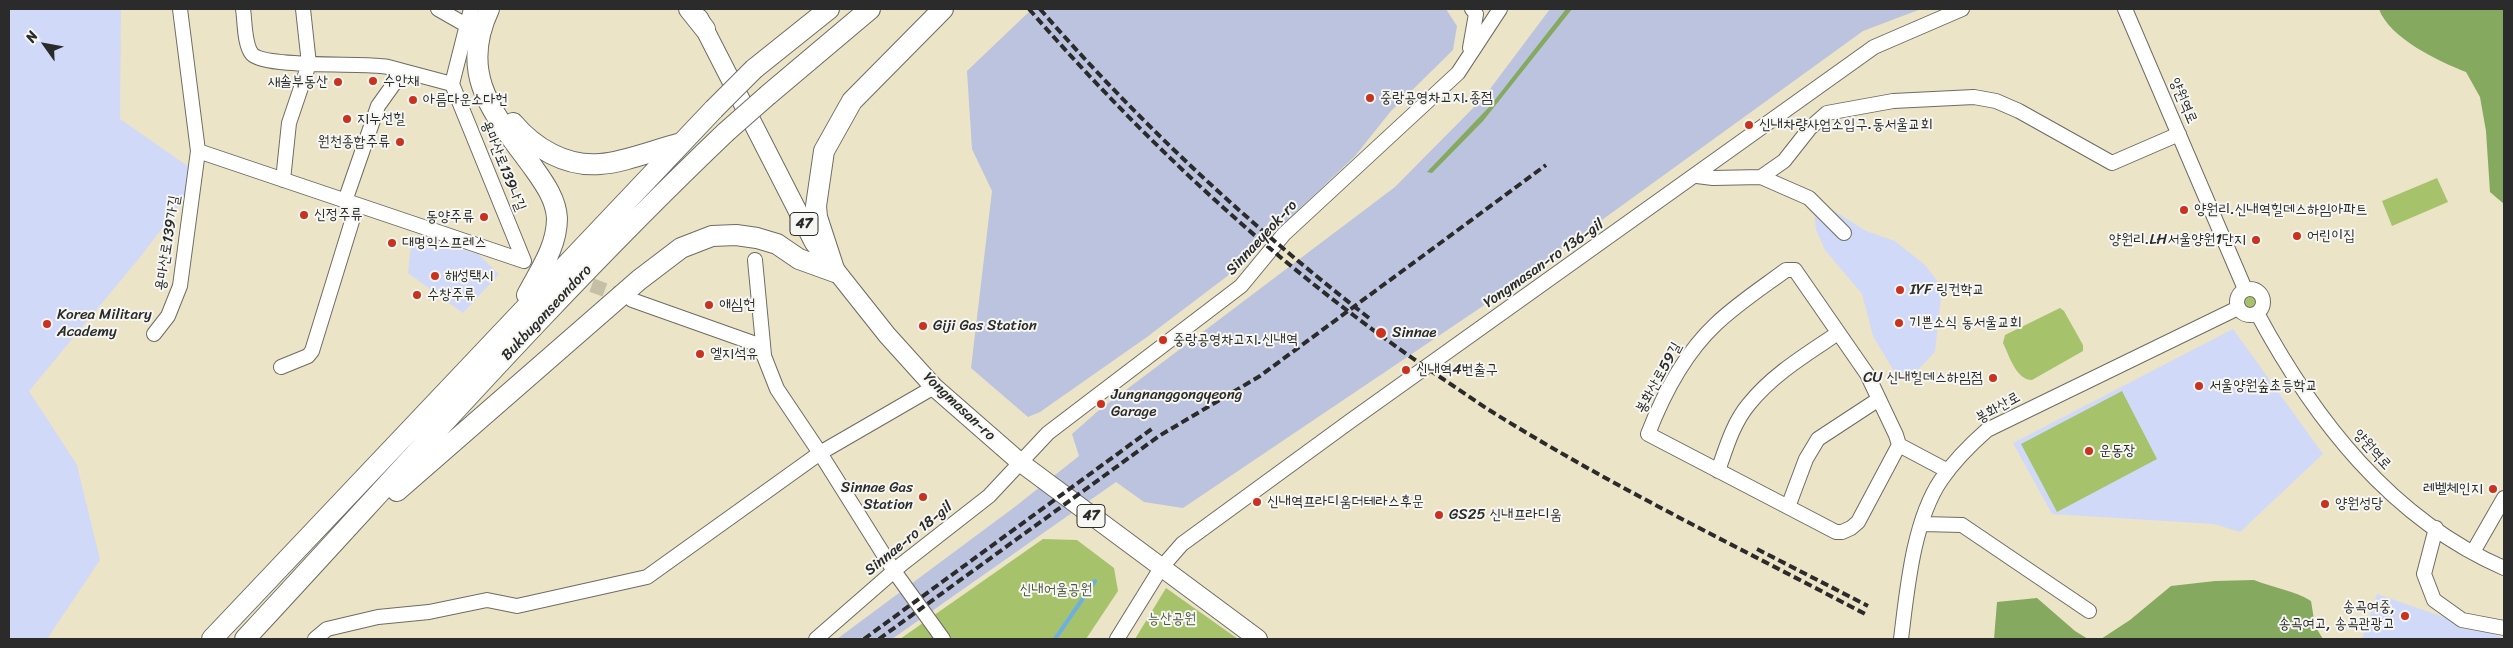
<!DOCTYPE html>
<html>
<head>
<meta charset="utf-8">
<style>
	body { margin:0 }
	#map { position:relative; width:2513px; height:648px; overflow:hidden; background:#ebe4c7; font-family:Sriracha,sans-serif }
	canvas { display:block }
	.frame { position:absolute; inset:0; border:10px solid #2b2b2b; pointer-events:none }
	.north { position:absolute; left:20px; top:20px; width:50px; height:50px; -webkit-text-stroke:4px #f6f6f2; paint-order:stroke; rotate:302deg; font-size:14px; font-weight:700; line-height:20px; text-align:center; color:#2b2b2b }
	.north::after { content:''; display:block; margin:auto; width:18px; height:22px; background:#2b2b2b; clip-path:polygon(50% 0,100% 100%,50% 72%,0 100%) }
</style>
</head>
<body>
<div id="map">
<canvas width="2513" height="648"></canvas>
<div class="frame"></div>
<div class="north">N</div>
</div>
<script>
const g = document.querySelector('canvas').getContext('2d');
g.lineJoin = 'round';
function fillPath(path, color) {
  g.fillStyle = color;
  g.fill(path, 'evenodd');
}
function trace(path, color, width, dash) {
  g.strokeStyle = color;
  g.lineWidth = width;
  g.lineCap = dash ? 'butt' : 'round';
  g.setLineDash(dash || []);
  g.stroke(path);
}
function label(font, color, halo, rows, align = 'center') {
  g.font = font + ' Sriracha,"Poor Story",sans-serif';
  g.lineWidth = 4;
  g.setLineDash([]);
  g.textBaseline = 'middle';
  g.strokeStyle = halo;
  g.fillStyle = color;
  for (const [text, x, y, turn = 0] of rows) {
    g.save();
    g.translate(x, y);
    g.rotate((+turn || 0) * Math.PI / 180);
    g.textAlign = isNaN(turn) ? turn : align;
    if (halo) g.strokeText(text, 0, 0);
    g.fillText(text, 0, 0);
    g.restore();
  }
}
fillPath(new Path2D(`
	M 9,9 L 121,9 L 120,119 L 202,176 L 141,256 L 29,391 L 77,465 L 100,560 L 47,639 L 9,639 Z
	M 1817,200 L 1866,231 L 1895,241 L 1925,265 L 1942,287 L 1935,352 L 1914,374 L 1895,373 L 1873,336 L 1862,294 L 1825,250 L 1816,230 L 1813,202 Z
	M 412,235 L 478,254 L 499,274 L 463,313 L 408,273 Z
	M 2233,329 L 2323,454 L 2240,532 L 2214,524 L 2052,514 L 2013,443 Z
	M 2377,594 L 2504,638 L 2504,639 L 2362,639 Z`), '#d1d9f9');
fillPath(new Path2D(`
	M 1032,9 L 1446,9 L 1457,26 L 1453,50 L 1391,111 L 1355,156 L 1234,271 L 1147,337 L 1040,412 L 1028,417 L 971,368 L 992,191 L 972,149 L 967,71 Z
	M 1550,9 L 1921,9 L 1863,31 L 1483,306 L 1183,508 L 1144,502 L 1116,482 L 892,639 L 837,639 L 1016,506 L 1079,456 L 1072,434 L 1098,411 L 1395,187 L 1484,97 Z`), '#bbc3de');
fillPath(new Path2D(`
	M 2437,178 L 2448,202 L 2392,226 L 2382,201 Z
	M2241 301a9 9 0 1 1 18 0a9 9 0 1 1-18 0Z
	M 2060,308 L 2064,311 L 2083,345 L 2083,351 L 2032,380 C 2016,380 2009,355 2003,343 L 2005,335 Z
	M 2122,391 L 2157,459 L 2057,512 L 2021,444 Z
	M 1043,539 L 1077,540 L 1114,568 L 1118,591 L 1086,639 L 900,639 Z
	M 1166,588 L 1238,639 L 1135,639 Z`), '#a6c36b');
fillPath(new Path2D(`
	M 1566,9 L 1572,9 L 1483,121 L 1432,173 L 1427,172 L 1490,106 Z
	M 2379,9 L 2504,9 L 2504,204 L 2490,192 L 2486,131 L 2480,97 L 2466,72 C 2440,62 2389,38 2379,9 Z
	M 2254,580 C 2273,588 2294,590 2311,601 L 2315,626 L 2323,639 L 2101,639 L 2130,620 L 2171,586 L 2215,581 Z
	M 2037,598 L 2075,631 L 2088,639 L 1994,639 L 1997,602 Z`), '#84a95f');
trace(new Path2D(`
	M 1055,639 L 1095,581`), '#6eafe2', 4);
trace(new Path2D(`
	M 572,278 L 627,298`), '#c5bfa8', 14, [14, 7]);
const minor = new Path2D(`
	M 243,9 C 245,21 244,44 252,54 C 265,68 357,63 380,66 C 388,66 395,69 403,71
	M 438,9 L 466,25
	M 471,9 L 452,84 L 524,261
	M 2125,9 L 2245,289
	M 1470,48 L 1476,14 L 1472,9
	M 198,151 L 524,261
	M 1697,176 L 1713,178 L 1761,177 L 1784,161 L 1810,128 L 1827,113 L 1893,101 L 1974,97 L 1996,101 L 2019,111 L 2112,163 L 2179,134
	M 1761,177 L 1809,198 L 1844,233
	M 283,180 L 289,123 L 309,64 L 303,9
	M 345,201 L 378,106 L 403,71 L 452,84
	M 755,260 L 764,355
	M2237 302a13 13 0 1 1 26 0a13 13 0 1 1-26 0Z
	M 2257,313 C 2314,419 2391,519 2504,568
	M 154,334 L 168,316 L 180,286 L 198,151 L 180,9
	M 281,367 L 308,356 L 312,351 L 357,205
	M 934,387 L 820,453 L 894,571 L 943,639
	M 1899,445 L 1858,522 L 1851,528 L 1842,532 L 1836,532 L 1648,434 C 1663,395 1685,353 1716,324 C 1737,304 1763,287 1786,270 L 1795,270 L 1867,374 L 1896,435 L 1899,445 L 1948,471
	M 1718,471 C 1726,448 1733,423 1749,404 C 1773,374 1807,354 1838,333
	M 1788,507 L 1806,459 L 1818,439 L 1879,399
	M 1922,524 L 1962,525 L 2089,611
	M 2436,528 L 2424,574 L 2434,600 L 2462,620 L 2504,628
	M 2473,552 L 2504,498
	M 315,639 L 327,629 L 378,617 L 429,612 L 487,600 L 517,606 L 647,577 L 820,453 L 777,389 L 764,356 L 756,344 L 632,300
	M 816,639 L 902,564 L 989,496 L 1048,433 L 1241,286 L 1284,234 L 1458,73 L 1500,9
	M 1117,639 L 1161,568 L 1182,544 L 1349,422 L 1874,47 L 1962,9
	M 1901,639 C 1907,591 1913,521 1941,480 C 1954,461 1970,445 1987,430 L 2238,308`);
const major = new Path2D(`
	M 699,18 L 814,243 L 887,335 L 934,387 L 1021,463 L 1258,639`);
const highway = new Path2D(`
	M 489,9 C 457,77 496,116 535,170 C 545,184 556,200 557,218 C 557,247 540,270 527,295
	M 689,9 L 705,29
	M 754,69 L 829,9
	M 768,95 L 870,9
	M 513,123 C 534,148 566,167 600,164 C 622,163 655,150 678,144
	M 835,272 L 817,217 L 816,206 L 824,151 L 852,101 L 943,9
	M 397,491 L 639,280 L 681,248 L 712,236 L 736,235 L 757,238 L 777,244 L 799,259 L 835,272
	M 212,639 L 714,109
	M 245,639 C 403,469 557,293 726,132`);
trace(minor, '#6e6c62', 16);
trace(major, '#6e6c62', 20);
trace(highway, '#6e6c62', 22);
trace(minor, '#fff', 14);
trace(major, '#fff', 18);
trace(highway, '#fff', 20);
trace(new Path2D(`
	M 1029,9 C 1151,149 1283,271 1437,375 C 1460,390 1483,407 1507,421 C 1623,492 1746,551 1867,615
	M 1040,9 C 1141,125 1248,224 1369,318
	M 1757,549 L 1868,606
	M 864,639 L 1153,428
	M 879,639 L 1159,436 L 1260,376 L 1546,165`), '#2b2b2b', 4, [8, 4]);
const highwayBridge = new Path2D(`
	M 714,109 L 754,69
	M 726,132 L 768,95`);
trace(highwayBridge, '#6e6c62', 22, []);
trace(highwayBridge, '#fff', 20);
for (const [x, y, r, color] of [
	[373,81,5,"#c8321e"],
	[338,82,5,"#c8321e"],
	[1370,98,5,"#c8321e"],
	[413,100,5,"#c8321e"],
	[347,119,5,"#c8321e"],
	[1749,125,5,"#c8321e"],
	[400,142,5,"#c8321e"],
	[2184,210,5,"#c8321e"],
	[304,215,5,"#c8321e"],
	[484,217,5,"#c8321e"],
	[2297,236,5,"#c8321e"],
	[2256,240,5,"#c8321e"],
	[392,243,5,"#c8321e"],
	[435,276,5,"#c8321e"],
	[1900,290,5,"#c8321e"],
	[417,295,5,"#c8321e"],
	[709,305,5,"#c8321e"],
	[1899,323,5,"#c8321e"],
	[47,324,5,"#c8321e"],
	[923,326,5,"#c8321e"],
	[1381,333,6,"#c8321e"],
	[1163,340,5,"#c8321e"],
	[700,354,5,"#c8321e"],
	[1406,370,5,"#c8321e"],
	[1993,378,5,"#c8321e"],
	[2199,386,5,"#c8321e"],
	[1101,404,5,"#c8321e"],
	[2089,451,5,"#c8321e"],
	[2493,489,5,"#c8321e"],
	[923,497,5,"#c8321e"],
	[1257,502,5,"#c8321e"],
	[2325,504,5,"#c8321e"],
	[1439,515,5,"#c8321e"],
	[2405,616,5,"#c8321e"]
]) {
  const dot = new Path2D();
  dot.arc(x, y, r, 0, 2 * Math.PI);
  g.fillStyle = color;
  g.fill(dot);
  trace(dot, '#f6f6f2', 2);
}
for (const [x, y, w] of [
	[804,224,28],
	[1091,516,28]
]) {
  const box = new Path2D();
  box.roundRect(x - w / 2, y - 11.5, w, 23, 4);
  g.fillStyle = '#f6f6f2';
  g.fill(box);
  trace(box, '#2b2b2b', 1);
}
label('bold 14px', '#2b2b2b', null, [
	["47",804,224],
	["47",1091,516]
]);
label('15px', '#2b2b2b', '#f6f6f2', [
	["수안채",383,81],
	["새솔부동산",328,82,"right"],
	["중랑공영차고지.종점",1380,98],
	["아름다운소다헌",423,100],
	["지누선힐",357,119],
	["신내차량사업소입구.동서울교회",1759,125],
	["원천종합주류",390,142,"right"],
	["양원리.신내역힐데스하임아파트",2194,210],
	["신정주류",314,215],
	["동양주류",474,217,"right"],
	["어린이집",2307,236],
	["양원리.LH서울양원1단지",2246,240,"right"],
	["대명익스프레스",402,243],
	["해성택시",445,276],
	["IYF 링컨학교",1910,290],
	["수창주류",427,295],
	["애심헌",719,305],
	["Korea Military",57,315],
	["Academy",57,332],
	["기쁜소식 동서울교회",1909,323],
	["Giji Gas Station",933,326],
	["Sinnae",1392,333],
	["중랑공영차고지.신내역",1173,340],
	["엘지석유",710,354],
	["신내역4번출구",1416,370],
	["CU 신내힐데스하임점",1983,378,"right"],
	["서울양원숲초등학교",2209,386],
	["Jungnanggongyeong",1111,395],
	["Garage",1111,412],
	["운동장",2099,451],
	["Sinnae Gas",913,488,"right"],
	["Station",913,505,"right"],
	["레벨체인지",2483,489,"right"],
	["신내역프라디움더테라스후문",1267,502],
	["양원성당",2335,504],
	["GS25 신내프라디움",1449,515],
	["송곡여중,",2395,607,"right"],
	["송곡여고, 송곡관광고",2395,624,"right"]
], 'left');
label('15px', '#2b2b2b', '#f6f6f2', [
	["양원역로",2183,101,67],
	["용마산로139나길",503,166,68],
	["Sinnaeyeok-ro",1262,238,-47],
	["용마산로139가길",168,243,-81],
	["Yongmasan-ro 136-gil",1544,264,-35],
	["Bukbuganseondoro",547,313,-47],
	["봉화산로59길",1659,378,-61],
	["Yongmasan-ro",959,407,43],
	["봉화산로",1998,408,-29],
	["양원역로",2372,450,48],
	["Sinnae-ro 18-gil",909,539,-39]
]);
label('15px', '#50593e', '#f6f6f2', [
	["신내어울공원",1056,590],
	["능산공원",1172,619]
]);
</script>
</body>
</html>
